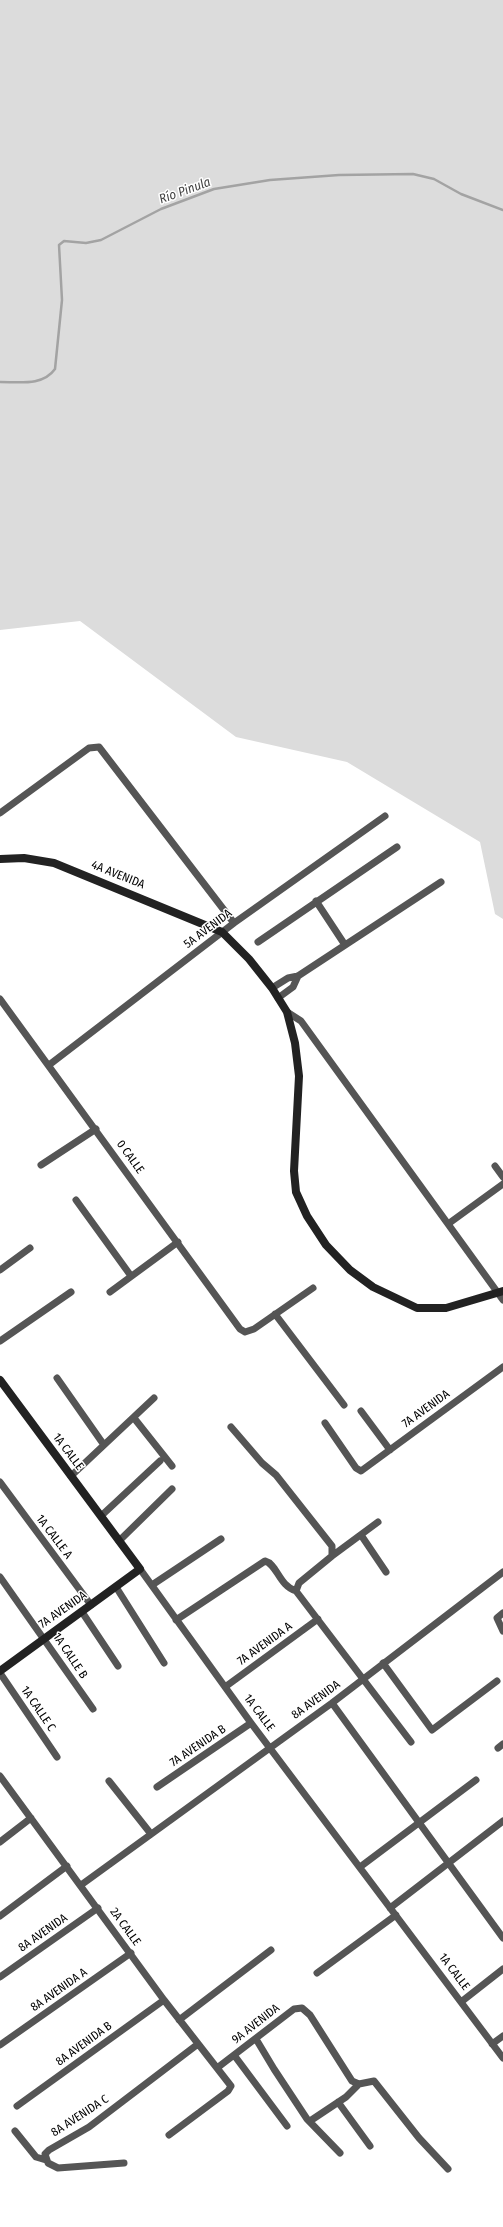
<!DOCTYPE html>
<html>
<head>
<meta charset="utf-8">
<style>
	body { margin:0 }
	canvas { display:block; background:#fff }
</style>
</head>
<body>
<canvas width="503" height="2227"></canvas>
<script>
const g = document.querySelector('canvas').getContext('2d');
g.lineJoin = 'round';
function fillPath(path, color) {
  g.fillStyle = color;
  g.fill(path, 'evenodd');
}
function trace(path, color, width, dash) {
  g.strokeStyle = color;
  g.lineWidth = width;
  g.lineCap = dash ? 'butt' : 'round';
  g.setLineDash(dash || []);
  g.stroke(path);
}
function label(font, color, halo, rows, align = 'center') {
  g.font = font + ' "Fira Sans Condensed",sans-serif';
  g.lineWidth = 3;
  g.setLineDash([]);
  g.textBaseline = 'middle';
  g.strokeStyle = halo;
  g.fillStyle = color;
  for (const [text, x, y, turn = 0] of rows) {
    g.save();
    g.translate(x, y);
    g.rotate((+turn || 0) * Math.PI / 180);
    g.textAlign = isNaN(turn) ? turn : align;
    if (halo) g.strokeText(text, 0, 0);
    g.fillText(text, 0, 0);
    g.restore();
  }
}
fillPath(new Path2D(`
	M 0,0 L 503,0 L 503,919 L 495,914 L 480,842 L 347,762 L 236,737 L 80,621 L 0,630 Z`), '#dcdcdc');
trace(new Path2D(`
	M 0,382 C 20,382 43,386 55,369 L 62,300 L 59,245 L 64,241 L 86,243 L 101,240 L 161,209 L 214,189 L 270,180 L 339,175 L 413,174 L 434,179 L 461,194 L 503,210`), '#a3a3a3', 2.5);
trace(new Path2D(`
	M 0,813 L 89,748 L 99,747 L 234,923
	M 316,901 L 345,945
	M 258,942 L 397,847
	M 272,988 L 288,978 L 298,976 L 441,882
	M 278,998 L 293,987 L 298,976
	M 0,999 L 240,1329 L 245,1332 L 254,1329 L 313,1288
	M 287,1012 L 301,1021 L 503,1300
	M 49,1065 L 234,923 L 385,816
	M 41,1165 L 96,1129
	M 495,1166 L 503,1177
	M 76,1200 L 131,1276
	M 448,1224 L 503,1184
	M 0,1270 L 30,1248
	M 110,1292 L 178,1242
	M 275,1314 L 344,1405
	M 0,1341 L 71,1292
	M 57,1378 L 104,1445
	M 361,1411 L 390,1450
	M 134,1418 L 172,1466
	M 325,1423 L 356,1468 L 361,1471 L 503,1367
	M 231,1427 L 262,1463 L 276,1475 L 332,1546 L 332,1556 L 299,1583 L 296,1591 L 411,1742
	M 71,1476 L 154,1398
	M 0,1482 L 91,1605
	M 101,1516 L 160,1461
	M 361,1535 L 386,1572
	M 119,1541 L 172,1489
	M 332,1556 L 378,1522
	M 140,1569 L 251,1723 L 503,2058
	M 0,1577 L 93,1709
	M 152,1585 L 221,1539
	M 116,1587 L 164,1663
	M 82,1612 L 118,1666
	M 503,1613 L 497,1618 L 503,1631
	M 176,1620 L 265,1561 C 277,1564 279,1586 296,1591
	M 383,1663 L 432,1730 L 497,1681
	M 0,1673 L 57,1757
	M 225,1687 L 318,1619
	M 332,1703 L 503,1938
	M 498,1748 L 503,1744
	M 0,1776 L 164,2000 L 231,2086 L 228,2091 L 169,2135
	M 109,1781 L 151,1834
	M 157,1787 L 251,1723
	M 0,1842 L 31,1818
	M 360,1867 L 476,1780
	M 81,1885 L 332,1703 L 503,1572
	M 390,1908 L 503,1821
	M 0,1916 L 67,1866
	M 317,1973 L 396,1915
	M 0,1977 L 98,1908
	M 461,2002 L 503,1969
	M 179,2020 L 271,1950
	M 256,2039 L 274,2069 L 307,2119 L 340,2153
	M 492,2044 L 503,2036
	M 0,2045 L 131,1953
	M 234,2055 L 287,2126
	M 217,2068 L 294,2009 L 302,2008 L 310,2015 L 352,2081 L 359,2084 L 374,2081 L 419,2138 L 448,2169
	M 338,2102 L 370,2146
	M 17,2106 L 164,2000
	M 310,2121 L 346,2097 L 359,2084
	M 15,2131 L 36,2157 L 46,2160
	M 124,2163 L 58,2168 L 48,2163 L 45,2154 L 49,2150 L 89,2127 L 198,2044`), '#555', 7);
trace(new Path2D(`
	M 0,859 L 24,858 L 54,863 L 222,932 L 249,959 L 272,988 L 287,1012 L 295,1043 L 299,1076 L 294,1171 L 296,1192 L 307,1216 L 326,1245 L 350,1270 L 373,1287 L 417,1308 L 446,1308 L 503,1291
	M 0,1380 L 140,1569 L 0,1671`), '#222', 8);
label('12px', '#000', '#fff', [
	["4A AVENIDA",118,875,22],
	["5A AVENIDA",208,929,-37],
	["0 CALLE",130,1157,54],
	["7A AVENIDA",426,1409,-36],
	["1A CALLE",68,1452,53],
	["1A CALLE A",54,1537,53],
	["7A AVENIDA",63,1610,-35],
	["7A AVENIDA A",265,1644,-36],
	["1A CALLE B",70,1656,56],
	["8A AVENIDA",316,1700,-36],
	["1A CALLE C",38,1709,56],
	["1A CALLE",259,1713,53],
	["7A AVENIDA B",198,1746,-34],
	["2A CALLE",125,1927,54],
	["8A AVENIDA",43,1933,-35],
	["1A CALLE",454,1972,53],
	["8A AVENIDA A",59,1990,-35],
	["9A AVENIDA",256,2024,-38],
	["8A AVENIDA B",84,2044,-36],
	["8A AVENIDA C",80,2116,-33]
]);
label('italic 13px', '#444', '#fff', [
	["Río Pinula",185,191,-20]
]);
</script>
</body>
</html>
